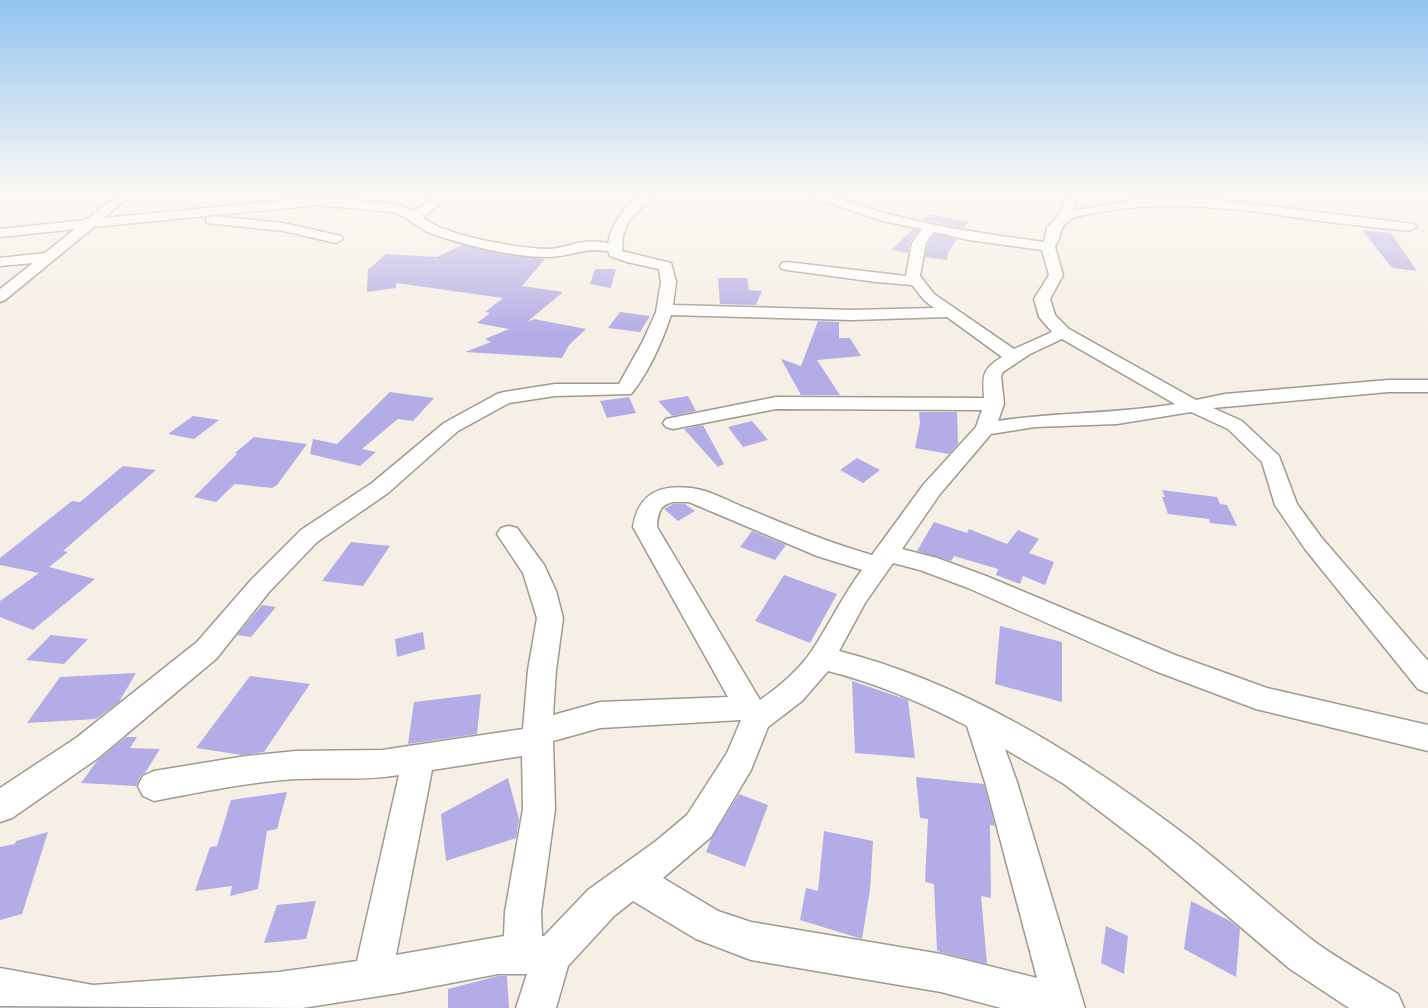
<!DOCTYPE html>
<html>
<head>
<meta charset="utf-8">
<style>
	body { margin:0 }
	canvas { display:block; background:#f6efe5 }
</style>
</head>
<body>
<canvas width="1428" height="1008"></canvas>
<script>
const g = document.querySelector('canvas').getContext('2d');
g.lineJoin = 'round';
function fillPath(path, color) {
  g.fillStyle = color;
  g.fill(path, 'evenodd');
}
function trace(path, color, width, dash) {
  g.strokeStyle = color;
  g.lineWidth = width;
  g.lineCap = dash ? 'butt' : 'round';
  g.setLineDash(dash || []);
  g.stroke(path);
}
fillPath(new Path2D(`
	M 929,214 L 969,222 L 964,228 L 922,220 Z
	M 913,229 L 919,230 L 910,242 L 908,253 L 891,250 Z
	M 1362,230 L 1391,233 L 1417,271 L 1392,268 Z
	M 935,234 L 957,239 L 948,253 L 947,260 L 925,257 L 928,244 Z
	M 462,245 L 506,255 L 545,259 L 522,286 L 563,292 L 527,322 L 534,319 L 586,329 L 569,345 L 562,358 L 465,352 L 491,342 L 485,339 L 509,329 L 477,323 L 490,313 L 485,312 L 503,298 L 396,283 L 396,288 L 367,292 L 368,270 L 386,254 L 437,257 Z
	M 595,269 L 616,269 L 611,288 L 590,284 Z
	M 718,278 L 747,278 L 749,290 L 762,291 L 756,305 L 720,304 Z
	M 620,312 L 650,316 L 640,332 L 608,328 Z
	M 818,321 L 839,322 L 839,338 L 850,338 L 861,356 L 817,360 L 840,395 L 801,395 L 781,359 L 801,366 Z
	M 390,392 L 434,398 L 413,421 L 398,419 L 362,449 L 376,452 L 360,466 L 310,454 L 313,439 L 337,444 Z
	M 688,396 L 696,411 L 672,416 L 658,401 Z
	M 629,397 L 636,413 L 607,418 L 600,401 Z
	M 919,412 L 957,412 L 958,444 L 949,454 L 915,448 L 920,423 Z
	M 193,416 L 219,420 L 194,439 L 168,434 Z
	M 752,421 L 768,440 L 743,447 L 728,427 Z
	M 703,425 L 724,464 L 718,467 L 684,429 Z
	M 254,437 L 307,444 L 277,485 L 272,488 L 235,484 L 216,502 L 194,497 L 237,454 L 235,453 Z
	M 857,458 L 880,470 L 863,483 L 840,470 Z
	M 123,466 L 156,470 L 63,551 L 68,552 L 49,567 L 95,579 L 33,630 L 0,617 L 0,601 L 39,573 L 0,565 L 0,558 L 72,501 L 80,502 Z
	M 1162,490 L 1217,497 L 1220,504 L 1227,505 L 1237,526 L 1210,523 L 1209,519 L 1168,514 L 1162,497 L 1165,497 Z
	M 673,504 L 685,504 L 695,511 L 678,521 L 664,509 Z
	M 934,522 L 967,533 L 969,529 L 1007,544 L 1018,530 L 1039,539 L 1029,553 L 1054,562 L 1045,585 L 1023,576 L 1020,584 L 996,575 L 998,569 L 954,556 L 951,561 L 917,551 Z
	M 752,531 L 786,545 L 775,560 L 740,547 Z
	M 351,542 L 390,546 L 363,586 L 322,581 Z
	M 784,575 L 837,594 L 810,643 L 755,621 Z
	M 262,605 L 276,607 L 251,637 L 237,635 Z
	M 1000,626 L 1062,642 L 1062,702 L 995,684 Z
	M 423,632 L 425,649 L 397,657 L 395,639 Z
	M 51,635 L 88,639 L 64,664 L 26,660 Z
	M 136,673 L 119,702 L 96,719 L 27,723 L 60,677 Z
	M 250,676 L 310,684 L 264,752 L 242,755 L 196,748 Z
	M 852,681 L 908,700 L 915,758 L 855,753 Z
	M 481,694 L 477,734 L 408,744 L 414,702 Z
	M 126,737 L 137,737 L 130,748 L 160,749 L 145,773 L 141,775 L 136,786 L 81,783 L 97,761 Z
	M 916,777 L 984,784 L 995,826 L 990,825 L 991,898 L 981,896 L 987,964 L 937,951 L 934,884 L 925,882 L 928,819 L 920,818 Z
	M 508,778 L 519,819 L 516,838 L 446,861 L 441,814 Z
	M 287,792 L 277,829 L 267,831 L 258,889 L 230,896 L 232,886 L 195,891 L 210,847 L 217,846 L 231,800 Z
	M 739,794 L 768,805 L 745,867 L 706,852 L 711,839 Z
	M 824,831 L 873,841 L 870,890 L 862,939 L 800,920 L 806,888 L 818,891 Z
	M 48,832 L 22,914 L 0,920 L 0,847 L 15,844 L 16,841 Z
	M 316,901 L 306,939 L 264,943 L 277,905 Z
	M 1191,901 L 1230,921 L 1240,929 L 1236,977 L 1184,949 Z
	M 1106,926 L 1128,936 L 1124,974 L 1101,963 Z
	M 498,976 L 507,976 L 509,1008 L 448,1008 L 448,989 Z`), '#b4ace6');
const minor = new Path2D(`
	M 120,193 L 133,193 L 104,218 L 317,197 L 394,204 L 415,211 L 432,198 L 434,193 L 446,193 L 441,203 L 423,217 C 438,235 523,249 548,249 C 561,249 572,243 585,242 C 592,241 601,242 608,243 C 612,222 626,205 644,193 L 657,193 L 630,219 L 623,235 L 622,251 L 671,263 L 676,282 L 673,305 L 852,310 L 934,308 L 924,300 L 912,285 L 876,282 L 787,270 L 782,269 L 780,266 L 782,263 L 787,262 L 906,276 L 912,243 L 922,229 L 883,221 L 809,196 L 807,193 C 837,193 864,208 892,215 C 942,228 993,235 1044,242 L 1047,228 L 1058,216 L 1069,193 L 1081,193 L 1073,211 L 1133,200 L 1163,198 L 1204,198 L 1414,224 L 1416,227 L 1409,231 C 1375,227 1341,224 1307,219 C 1238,209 1171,199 1100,212 C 1091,214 1075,215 1068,221 C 1059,228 1061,238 1055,247 L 1063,275 L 1050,299 L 1055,315 L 1069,329 L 1196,400 L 1225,394 L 1388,380 L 1428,380 L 1428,392 L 1388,392 L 1213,408 L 1242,421 L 1279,456 L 1297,504 L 1321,537 L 1428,661 L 1428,693 L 1418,689 L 1305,549 L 1275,505 L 1262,462 L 1228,429 L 1191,412 L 1117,424 L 1035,427 L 991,434 L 940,494 L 902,549 L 937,558 L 986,576 L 1175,655 L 1267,688 L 1428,725 L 1428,751 L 1256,709 L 1155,671 L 968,588 L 920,570 L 893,563 L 865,603 L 839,651 C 961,682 1072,750 1172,825 C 1221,861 1266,904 1315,942 C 1341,961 1371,977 1398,994 L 1404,1008 L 1349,1008 L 1290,969 L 1149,849 L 1064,784 L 1005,749 L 1017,782 L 1085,1008 L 1001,1008 L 941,992 L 751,960 L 696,939 L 633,901 L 614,916 L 568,966 L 556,1008 L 516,1008 L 527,974 L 498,974 L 399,993 L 302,1008 L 0,1006 L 0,968 L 93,985 L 279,972 L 357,961 L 399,775 C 365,781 330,777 295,779 C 248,782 201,792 154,801 L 143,796 L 138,786 L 143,776 L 154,771 L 246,756 L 296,751 L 382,750 L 523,729 L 528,670 L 537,618 L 523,573 L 497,534 L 501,528 L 509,526 L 517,528 L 544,565 L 556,591 L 563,618 L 556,670 L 553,715 L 600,702 L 728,697 L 633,527 C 638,494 659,484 691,488 C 710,490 730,502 748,509 C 789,526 830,543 872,555 L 924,484 L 976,427 L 982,410 L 776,409 L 673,429 L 666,427 L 663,423 L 666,419 L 776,397 L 984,398 C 983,375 981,370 1002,357 L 947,317 L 852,320 L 671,315 C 662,342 649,372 631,394 L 555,396 L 509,403 L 458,431 L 388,493 L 317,542 L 269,592 L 217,658 L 98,758 L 12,818 L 0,822 L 0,788 L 76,738 L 197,642 L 251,580 L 301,530 L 372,483 L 444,423 L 497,394 L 504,392 L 555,384 L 619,384 L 643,341 L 656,312 L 661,282 L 659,269 L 627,262 L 610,256 L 608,251 C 601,251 592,249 585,251 C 572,253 561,257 548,257 C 513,257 469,246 435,235 C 419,230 409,217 393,212 L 317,205 L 94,227 L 5,300 L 0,302 L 0,289 L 33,263 L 0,266 L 0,258 L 45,253 L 75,229 L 0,237 L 0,229 L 86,220 ZM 934,232 L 969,240 L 1042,250 L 1049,275 L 1034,299 L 1039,317 L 1052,332 L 1014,349 L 934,294 L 920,276 L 926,243 ZM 1062,339 L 1175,404 C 1116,414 1057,412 998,421 L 1004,404 L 1001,376 L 1003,372 L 1030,354 ZM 673,502 L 689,502 L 817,556 L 862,570 C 843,595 830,623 813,649 C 800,669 780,686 760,700 L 657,527 C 658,514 659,505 673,502 ZM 828,671 C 879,684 920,702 967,726 L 985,782 L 1037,978 L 941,954 L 751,922 L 718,911 L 663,878 L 711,837 L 751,770 L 768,727 L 802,701 ZM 741,720 L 727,753 L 687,815 L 656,841 L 588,890 L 544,936 L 542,936 L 541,912 L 555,809 L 553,741 L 600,728 ZM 522,756 L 523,809 L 505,912 L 504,936 L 396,955 L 432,770 Z
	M 212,216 L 283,223 L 341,236 L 343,239 L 336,243 L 283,231 L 207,223 L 206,220 L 207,217 Z`);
trace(minor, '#9f998f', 3);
fillPath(minor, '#fff');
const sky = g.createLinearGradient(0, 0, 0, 334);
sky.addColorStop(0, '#91c4f1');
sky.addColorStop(0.58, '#fbf8f3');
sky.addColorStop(1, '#fbf8f300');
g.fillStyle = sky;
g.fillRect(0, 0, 1428, 334);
</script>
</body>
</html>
